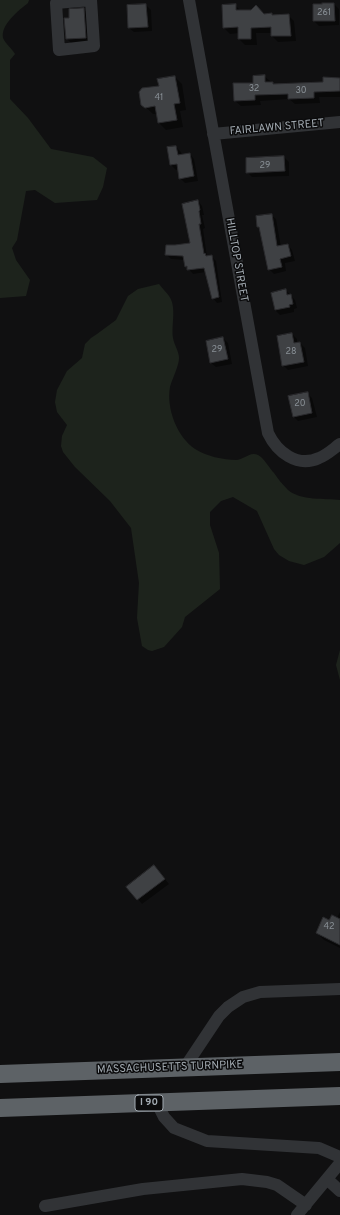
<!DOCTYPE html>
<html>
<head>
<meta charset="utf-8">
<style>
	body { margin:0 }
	canvas { display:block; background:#101011 }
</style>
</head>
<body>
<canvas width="340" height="1215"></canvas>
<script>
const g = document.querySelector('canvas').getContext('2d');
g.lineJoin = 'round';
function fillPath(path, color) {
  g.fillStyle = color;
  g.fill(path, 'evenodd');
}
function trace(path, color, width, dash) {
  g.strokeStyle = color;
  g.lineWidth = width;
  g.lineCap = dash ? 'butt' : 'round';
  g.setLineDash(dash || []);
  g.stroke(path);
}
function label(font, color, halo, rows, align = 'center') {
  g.font = font + ' Overpass,sans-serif';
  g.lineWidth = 3;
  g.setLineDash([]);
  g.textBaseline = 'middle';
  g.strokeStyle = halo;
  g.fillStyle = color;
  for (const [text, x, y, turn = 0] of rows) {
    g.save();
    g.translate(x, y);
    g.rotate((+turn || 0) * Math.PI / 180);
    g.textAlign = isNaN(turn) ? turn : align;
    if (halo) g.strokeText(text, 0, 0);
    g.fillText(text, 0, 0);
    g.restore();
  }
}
fillPath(new Path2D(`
	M 0,0 L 29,0 L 28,3 C 19,10 0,25 3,38 C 5,43 12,49 15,54 L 10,60 L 10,99 L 28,118 L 51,149 L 93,157 L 107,168 L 103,187 L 97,200 L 55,203 L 35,190 L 26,191 L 17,240 L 12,248 L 16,260 L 30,280 L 26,296 L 0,298 Z
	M 159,284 C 162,288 166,292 169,296 C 177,307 171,325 173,338 C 174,345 179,351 179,358 C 179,366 172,379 170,387 C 166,408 177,437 195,449 C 206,456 223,460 236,460 C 244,460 250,451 258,455 C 263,457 270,469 274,473 C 278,479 283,485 288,490 C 301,501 324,498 340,500 L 340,543 L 324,557 L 304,565 L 289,561 L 279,555 L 274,549 L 257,511 L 233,497 L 221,501 L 210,512 L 210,525 L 219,553 L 220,589 L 185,617 L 182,627 L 164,647 L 152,651 L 148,650 L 142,646 L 137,618 L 139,583 L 131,528 L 110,501 L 75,467 L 63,452 L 61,446 L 62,436 L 67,425 L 57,412 L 55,402 L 57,390 L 67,371 L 82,358 L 85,344 L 91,338 L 97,334 L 116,320 L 128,296 L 138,289 Z
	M 340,650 L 340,680 L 336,665 Z`), '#1d231c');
fillPath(new Path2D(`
	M 334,4 L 339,9 L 339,25 L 319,26 L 314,21 Z
	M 146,5 L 151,10 L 152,31 L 134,32 L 129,28 Z
	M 235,5 L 241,11 L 264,15 L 272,14 L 273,16 L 288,15 L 294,21 L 296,41 L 278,42 L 272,36 L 272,33 L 256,33 L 257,45 L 245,45 L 239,39 L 239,33 L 230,34 L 224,28 Z
	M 84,9 L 88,14 L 90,42 L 72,44 L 67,39 L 70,19 Z
	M 264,76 L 275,85 L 324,83 L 340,78 L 340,97 L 319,97 L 320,103 L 295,104 L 289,99 L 260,101 L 261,105 L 241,106 L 235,101 Z
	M 175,77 L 182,84 L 186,110 L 180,111 L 183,127 L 166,130 L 159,123 L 157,114 L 153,114 L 142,104 L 160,87 Z
	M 176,147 L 181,152 L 182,156 L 190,154 L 194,159 L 198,181 L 185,183 L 180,178 L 179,169 L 176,170 L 171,165 Z
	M 284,157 L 289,162 L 289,176 L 252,177 L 247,172 Z
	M 198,201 L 202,206 L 204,215 L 202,215 L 205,228 L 203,229 L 207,257 L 212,257 L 216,261 L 222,302 L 217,303 L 213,298 L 206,272 L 193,274 L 186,266 L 185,260 L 171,259 L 166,254 L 191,244 Z
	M 271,215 L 276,219 L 281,247 L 288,245 L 292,250 L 295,261 L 285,263 L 286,271 L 274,274 L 269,269 L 261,229 L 258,227 Z
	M 286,290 L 295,300 L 297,308 L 294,309 L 294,312 L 280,315 L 275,310 Z
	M 292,334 L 297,339 L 297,343 L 300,343 L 305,348 L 308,366 L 288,370 L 283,365 Z
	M 223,338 L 228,343 L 232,364 L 216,367 L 211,363 Z
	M 307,393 L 312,398 L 317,417 L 298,421 L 294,417 Z
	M 154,866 L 169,884 L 142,904 L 128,887 Z
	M 340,912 L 340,948 L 324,940 L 317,933 L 330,922 L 337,918 Z`), '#0007');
const building = new Path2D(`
	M 322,3 L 334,3 L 335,21 L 313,21 L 313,4 L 322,4 Z
	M 146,4 L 148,27 L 128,28 L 127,5 Z
	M 236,4 L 236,10 L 251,10 L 256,5 L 264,14 L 272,13 L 272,15 L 289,14 L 291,36 L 271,36 L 271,27 L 251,28 L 251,39 L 238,39 L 238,27 L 223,28 L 222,5 Z
	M 84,8 L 86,38 L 66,39 L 64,18 L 69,18 L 69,9 Z
	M 265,75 L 265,82 L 273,82 L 273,84 L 323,82 L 323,77 L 340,78 L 340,91 L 314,92 L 314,98 L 288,99 L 288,94 L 255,95 L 255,100 L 234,101 L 233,83 L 253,83 L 253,76 Z
	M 175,76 L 180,103 L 174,104 L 177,120 L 158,123 L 155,106 L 145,108 L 141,105 L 139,92 L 142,88 L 159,86 L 157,79 Z
	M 176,146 L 178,155 L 190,153 L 194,176 L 179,179 L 177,164 L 170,165 L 167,147 Z
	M 284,156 L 285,171 L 246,173 L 246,158 Z
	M 198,200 L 200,210 L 199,211 L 201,224 L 199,224 L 204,254 L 205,253 L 206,256 L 212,255 L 219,297 L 212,299 L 204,268 L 187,270 L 187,266 L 185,267 L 183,256 L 165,255 L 166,245 L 175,245 L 190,243 L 182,204 Z
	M 272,214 L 277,246 L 288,244 L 291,256 L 280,259 L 282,267 L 268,270 L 259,227 L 257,227 L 256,216 Z
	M 286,289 L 287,295 L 291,294 L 293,304 L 289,305 L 290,307 L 275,310 L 271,293 Z
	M 292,333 L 294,343 L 300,342 L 304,362 L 282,366 L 277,336 Z
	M 223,337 L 228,359 L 210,363 L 206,341 Z
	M 308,392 L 312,413 L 293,417 L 288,396 Z
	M 154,865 L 165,879 L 137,900 L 126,887 Z
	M 332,915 L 340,919 L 340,945 L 316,933 L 323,917 L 329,920 Z`);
fillPath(building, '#3f4144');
trace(building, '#2a2a2d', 1);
trace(new Path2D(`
	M 91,0 L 94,46 L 59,50 L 56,3 Z
	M 189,0 L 268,433 C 277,452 297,468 319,458 C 327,455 333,449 340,444
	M 213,134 L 340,122
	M 185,1067 L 219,1016 L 228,1007 L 243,997 L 260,992 L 340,989
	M 159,1103 L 160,1109 L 164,1117 L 174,1128 L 207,1141 L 319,1148 L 340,1157
	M 327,1179 L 340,1191
	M 45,1206 L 143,1189 L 242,1179 L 267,1182 L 277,1185 L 306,1205
	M 297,1215 L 340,1163`), '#313336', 12);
trace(new Path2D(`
	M 0,1074 L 340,1062
	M 0,1108 L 340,1096`), '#5d6266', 18);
label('9px', '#899096', null, [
	["261",324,13],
	["32",254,89],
	["30",301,91],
	["41",159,98],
	["29",265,166],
	["29",217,350],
	["28",291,352],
	["20",300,404],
	["42",329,927]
]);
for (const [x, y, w] of [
	[149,1103,28]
]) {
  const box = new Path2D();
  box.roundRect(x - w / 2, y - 8, w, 16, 3);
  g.fillStyle = '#0b0b0c';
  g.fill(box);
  trace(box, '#a2aab1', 1);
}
label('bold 10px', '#a2aab1', null, [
	["I 90",149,1103]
]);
label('11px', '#a2aab1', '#0b0b0c', [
	["FAIRLAWN STREET",277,128,-5],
	["HILLTOP STREET",236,260,80],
	["MASSACHUSETTS TURNPIKE",170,1068,-2]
]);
</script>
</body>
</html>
